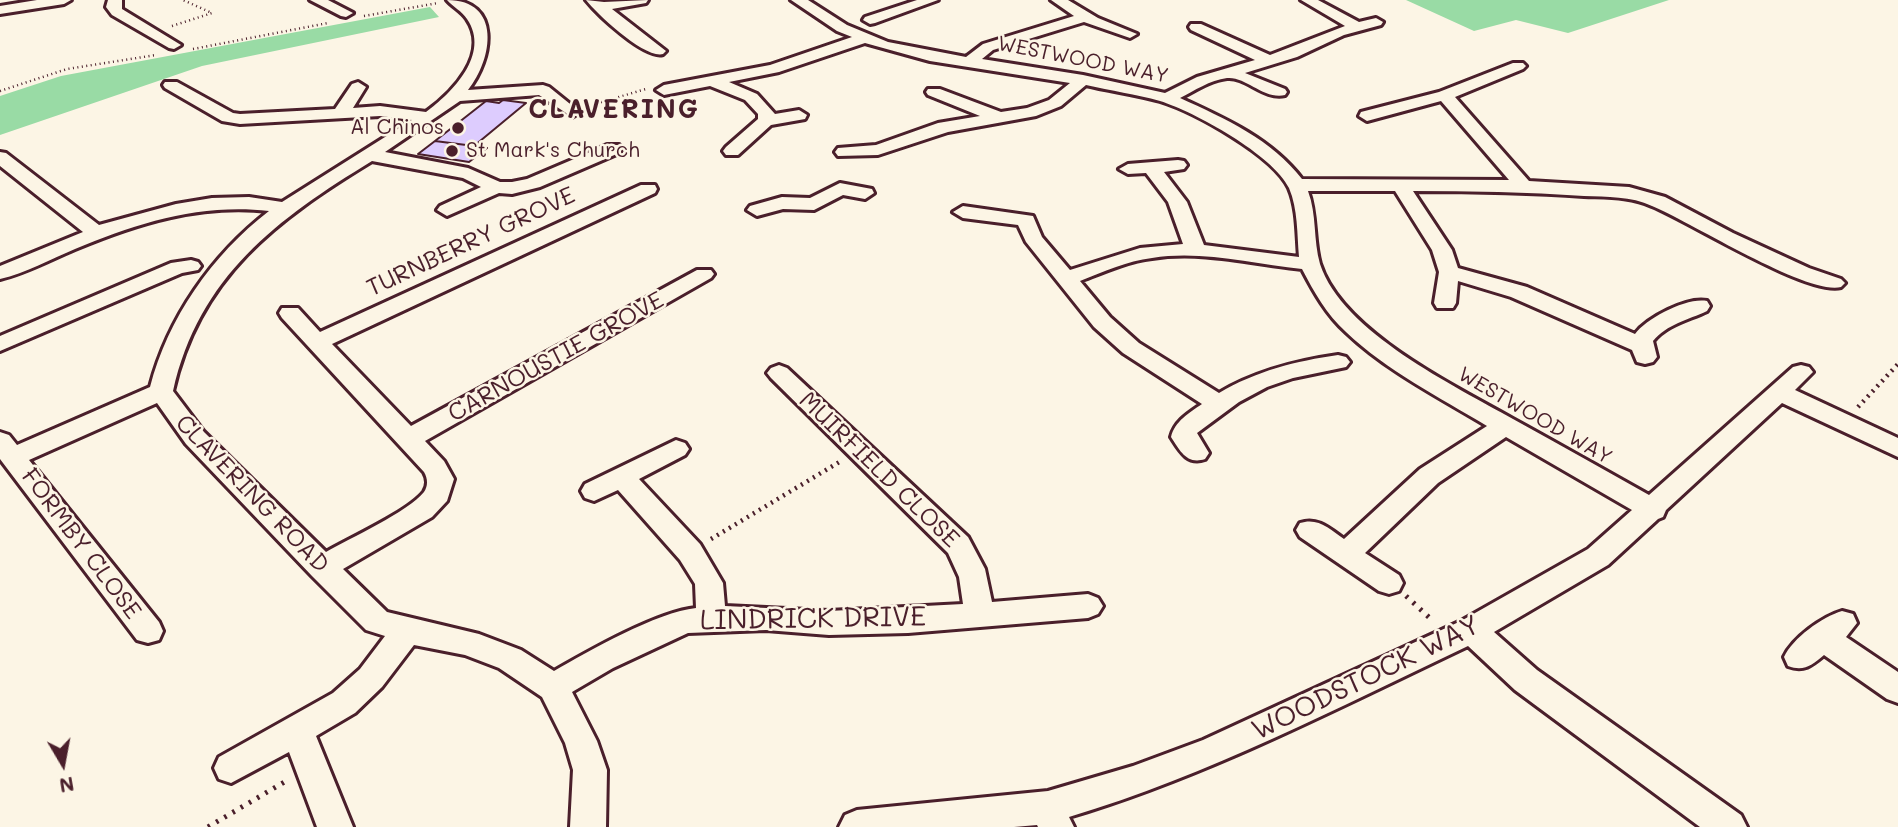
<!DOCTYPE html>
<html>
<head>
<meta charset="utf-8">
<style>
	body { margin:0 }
	#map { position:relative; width:1898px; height:827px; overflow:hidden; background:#fcf5e5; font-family:Mali,sans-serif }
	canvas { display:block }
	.north { position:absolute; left:28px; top:729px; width:70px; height:70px; -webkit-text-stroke:5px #fcf5e5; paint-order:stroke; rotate:170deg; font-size:19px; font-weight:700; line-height:28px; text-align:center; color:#4a1f2b }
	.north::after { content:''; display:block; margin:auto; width:24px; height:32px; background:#4a1f2b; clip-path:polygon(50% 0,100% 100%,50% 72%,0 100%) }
</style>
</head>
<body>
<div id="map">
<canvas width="1898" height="827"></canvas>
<div class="north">N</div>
</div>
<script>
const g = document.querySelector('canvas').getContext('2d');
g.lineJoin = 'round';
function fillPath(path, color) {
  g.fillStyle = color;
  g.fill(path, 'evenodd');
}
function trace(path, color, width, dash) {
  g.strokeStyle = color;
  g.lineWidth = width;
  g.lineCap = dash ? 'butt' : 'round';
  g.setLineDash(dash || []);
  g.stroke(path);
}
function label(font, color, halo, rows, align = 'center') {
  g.font = font + ' Mali,sans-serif';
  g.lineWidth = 5;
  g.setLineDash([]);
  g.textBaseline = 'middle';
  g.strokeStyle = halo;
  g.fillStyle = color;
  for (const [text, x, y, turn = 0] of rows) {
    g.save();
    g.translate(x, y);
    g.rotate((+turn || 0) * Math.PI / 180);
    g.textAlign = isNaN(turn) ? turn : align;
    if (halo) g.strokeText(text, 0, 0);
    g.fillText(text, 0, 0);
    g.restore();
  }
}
fillPath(new Path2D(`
	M 1406,0 L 1669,0 L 1568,33 L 1516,20 L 1474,31 Z
	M 430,7 L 439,17 L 202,66 L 0,135 L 0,96 L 61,76 Z`), '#99dba5');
const building = new Path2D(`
	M 503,100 L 526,103 L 474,146 L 435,141 L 486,101 L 499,103 Z
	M 435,141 L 474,146 L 487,148 L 469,162 L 418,154 Z`);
fillPath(building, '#ddccfe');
trace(building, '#4a1f2b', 2);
const minor = new Path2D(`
	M 37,0 L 71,0 L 64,4 L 0,14 L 0,6 Z
	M 108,0 L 122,0 L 122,9 L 181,45 L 174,49 L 169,48 L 112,15 L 106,7 Z
	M 310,0 L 328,0 L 353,13 L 346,17 L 341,16 Z
	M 447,0 C 502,0 493,59 468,90 L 543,85 L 549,87 L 580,112 L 572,117 L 539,95 L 460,101 L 385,152 L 468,168 L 500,182 L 512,182 L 527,179 L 607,145 L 619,145 L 622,149 L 619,153 L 540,187 L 512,194 L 499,193 L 447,216 L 437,210 L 440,206 L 481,187 L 463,178 L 372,161 C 277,219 199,276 173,391 L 204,432 L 326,552 C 350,538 408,512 424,492 C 428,486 428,479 424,472 L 282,318 L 279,313 L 282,308 L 298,308 L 320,332 L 641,185 L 655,185 L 657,189 L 655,193 L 332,344 L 411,426 L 697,270 L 711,270 L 714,274 L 711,278 L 425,441 L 444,461 L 454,479 L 447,501 L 432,517 L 343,569 L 387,612 L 479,634 L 521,650 L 554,671 C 589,651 657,612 696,608 L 695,584 L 680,560 L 618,490 L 594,501 L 585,498 L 581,491 L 585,484 L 676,440 L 685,443 L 689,449 L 685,455 L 639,479 L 700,544 L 723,583 L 725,606 L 829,611 L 963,604 L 959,577 L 948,553 L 771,378 L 767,373 L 771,368 L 779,365 L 787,368 L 968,537 L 985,569 L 992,602 L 1088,594 L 1098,598 L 1103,606 L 1098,614 L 1088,618 L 908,633 L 829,635 L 766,630 L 688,633 L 613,668 L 572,692 L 597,741 L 607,770 L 606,827 L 570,827 L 573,770 L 565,743 L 542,697 L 499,668 L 465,655 L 414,645 L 382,687 L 355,713 L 316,736 L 353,827 L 317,827 L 289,752 L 231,783 L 219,779 L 214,768 L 219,757 L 333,693 L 360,669 L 385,636 L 366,630 L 312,576 L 186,444 L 157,403 L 29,460 L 159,622 L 163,631 L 159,640 L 148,643 L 137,640 L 0,459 L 0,432 L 9,435 L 17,445 L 150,387 C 168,318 212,255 269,211 C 201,203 137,223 75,249 C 51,259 26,273 0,279 L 0,266 L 83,232 L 0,166 L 0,152 L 6,153 L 99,225 L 176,204 L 212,198 L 249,197 L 282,202 L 412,120 L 380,116 L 240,124 L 222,121 L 165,88 L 163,85 L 165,82 L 177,82 L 233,113 L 240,114 L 335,109 L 352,84 L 358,82 L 366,87 L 353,108 L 380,106 L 426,112 C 452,93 491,54 467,19 C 462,11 453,7 447,0 Z
	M 586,0 L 604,2 L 648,0 L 646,3 L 612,9 L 666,51 L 663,54 C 645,59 598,15 586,0 Z
	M 791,0 L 808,0 L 847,25 L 888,42 L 966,57 L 983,44 L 1074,16 L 1051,0 L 1068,0 L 1098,18 L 1137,34 L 1130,38 L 1084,22 L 993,50 L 982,59 L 1083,75 L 1165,93 L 1197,77 L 1255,60 L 1191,30 L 1189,27 L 1191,24 L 1201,24 L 1270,55 L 1345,26 L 1301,0 L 1318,0 L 1359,22 L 1376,18 L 1383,22 L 1381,25 L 1344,35 L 1297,57 L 1245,73 L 1285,89 L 1287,92 L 1285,95 C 1264,100 1246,76 1227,78 C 1210,80 1194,91 1180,98 C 1226,119 1271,139 1302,179 L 1509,180 L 1441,101 L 1367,121 L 1359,116 L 1361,112 L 1439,92 L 1513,63 L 1523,63 L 1526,66 L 1523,69 L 1455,97 L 1529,181 L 1629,187 L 1665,197 L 1733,233 L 1809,268 L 1841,279 L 1845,283 L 1841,287 C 1808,296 1689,221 1652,206 C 1631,196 1607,197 1584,196 C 1527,192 1470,191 1413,191 L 1452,250 L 1458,268 L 1527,287 L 1635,334 C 1647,318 1687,297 1707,301 L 1710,306 L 1707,311 C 1688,320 1667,324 1653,341 L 1657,357 L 1653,362 L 1645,364 L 1637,362 L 1632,350 L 1511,297 L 1458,281 L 1456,303 L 1453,308 L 1437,308 L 1434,303 L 1439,272 L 1432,250 L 1395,191 L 1308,191 C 1317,215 1313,240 1320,264 C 1342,332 1455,386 1513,419 C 1559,444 1604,470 1649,495 L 1793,367 L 1801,365 L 1809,367 L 1813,372 L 1795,390 L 1898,438 L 1898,457 L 1782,403 L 1666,510 L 1663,517 L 1658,519 L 1608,565 L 1494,632 L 1537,670 L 1741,815 L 1747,827 L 1700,827 L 1515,690 L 1468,646 C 1337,708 1209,775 1069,817 L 1074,827 L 1038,827 L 1037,825 L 1014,827 L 839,827 L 845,815 L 857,810 L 1048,791 L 1133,766 L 1203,740 L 1461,621 L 1588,549 L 1632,510 L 1506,437 L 1438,483 L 1365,553 L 1399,575 L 1403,583 L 1399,591 L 1389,594 L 1379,591 L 1300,537 L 1296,530 L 1300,523 C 1318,517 1330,529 1344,539 L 1420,469 L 1487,426 C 1439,397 1387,371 1346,332 C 1327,315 1314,292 1302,269 C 1253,264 1202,250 1152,258 C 1127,261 1103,272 1080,281 L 1110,317 L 1139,343 L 1219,393 C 1256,371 1296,361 1338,355 L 1346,357 L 1350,362 L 1346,367 L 1293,378 L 1267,387 L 1239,402 L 1197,433 L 1209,453 L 1205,459 C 1187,465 1180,451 1171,437 C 1175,421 1189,413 1202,404 L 1123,353 L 1094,327 L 1026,242 L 1018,225 L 963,218 L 953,212 L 963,206 L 1033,216 L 1042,237 L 1070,270 L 1140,248 L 1183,244 L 1168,202 L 1146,173 L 1128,174 L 1119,169 L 1128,164 L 1178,160 L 1184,161 L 1187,165 L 1184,169 L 1164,172 L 1187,202 L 1204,245 L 1299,257 C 1297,234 1298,209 1289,188 C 1273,155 1195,112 1160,101 C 1136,94 1111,91 1086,85 L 1061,106 L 1036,116 L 948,132 L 878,155 L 838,156 L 835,152 L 838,148 L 876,145 L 938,123 L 980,116 L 928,95 L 926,92 L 928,89 L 940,89 L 1001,112 L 1027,108 L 1049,100 L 1070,83 L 930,61 L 865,43 L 779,72 L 729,82 L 757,94 L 775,114 L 799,110 L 807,115 L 805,119 L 771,125 L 738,155 L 726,155 L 723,151 L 726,147 L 758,119 L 758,114 L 745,100 L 710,86 L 664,95 L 656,90 L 664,85 L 770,65 L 852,37 L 837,31 Z
	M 917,0 L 938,0 L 875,23 L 870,24 L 863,20 L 865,17 Z
	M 840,183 L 872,189 L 874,193 L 865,199 L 843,195 L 814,210 L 783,209 L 757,216 L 747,210 L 750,206 L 782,197 L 810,198 Z
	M 191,260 L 198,262 L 201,266 L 198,270 L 182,273 L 0,351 L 0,336 L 171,263 Z
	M 1842,611 L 1853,614 L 1857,623 L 1846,637 L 1898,672 L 1898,703 L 1887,699 L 1824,655 C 1812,665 1804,672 1788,666 L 1784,657 C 1793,638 1822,617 1842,611 Z`);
trace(minor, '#4a1f2b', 6);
trace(new Path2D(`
	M 364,16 L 438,3
	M 172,26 L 212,13 L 183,0
	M 193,49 L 328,23
	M 0,91 L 67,69 L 156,55
	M 588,106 L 646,89`), '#4a1f2b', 2.5, [1, 3.5]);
trace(new Path2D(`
	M 1858,407 L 1898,364
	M 711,539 L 841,461`), '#4a1f2b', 4.5, [2, 5]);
trace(new Path2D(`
	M 1406,596 L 1433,621
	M 208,827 L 286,781`), '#4a1f2b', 5, [2.5, 7]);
fillPath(minor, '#fcf5e5');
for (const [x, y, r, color] of [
	[458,128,7,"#4a1f2b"],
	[452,151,7,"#4a1f2b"]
]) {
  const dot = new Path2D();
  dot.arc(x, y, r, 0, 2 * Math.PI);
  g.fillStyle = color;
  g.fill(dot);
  trace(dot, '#fcf5e5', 2.5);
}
label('21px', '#4a1f2b', '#fcf5e5', [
	["WESTWOOD WAY",1083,60,11],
	["WESTWOOD WAY",1535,416,30]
]);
label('21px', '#4a1f2b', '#fcf5e5', [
	["Al Chinos",444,128],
	["St Mark's Church",466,151,"left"]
], 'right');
label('24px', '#4a1f2b', '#fcf5e5', [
	["TURNBERRY GROVE",471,242,-25],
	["CARNOUSTIE GROVE",556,357,-29],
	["MUIRFIELD CLOSE",879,470,44],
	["CLAVERING ROAD",252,494,46],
	["FORMBY CLOSE",81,544,53]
]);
g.letterSpacing = '2px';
label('bold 26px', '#4a1f2b', '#fcf5e5', [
	["CLAVERING",614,110]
]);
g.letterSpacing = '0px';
label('28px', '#4a1f2b', '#fcf5e5', [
	["LINDRICK DRIVE",813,619,-1],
	["WOODSTOCK WAY",1366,678,-26]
]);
</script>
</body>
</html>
